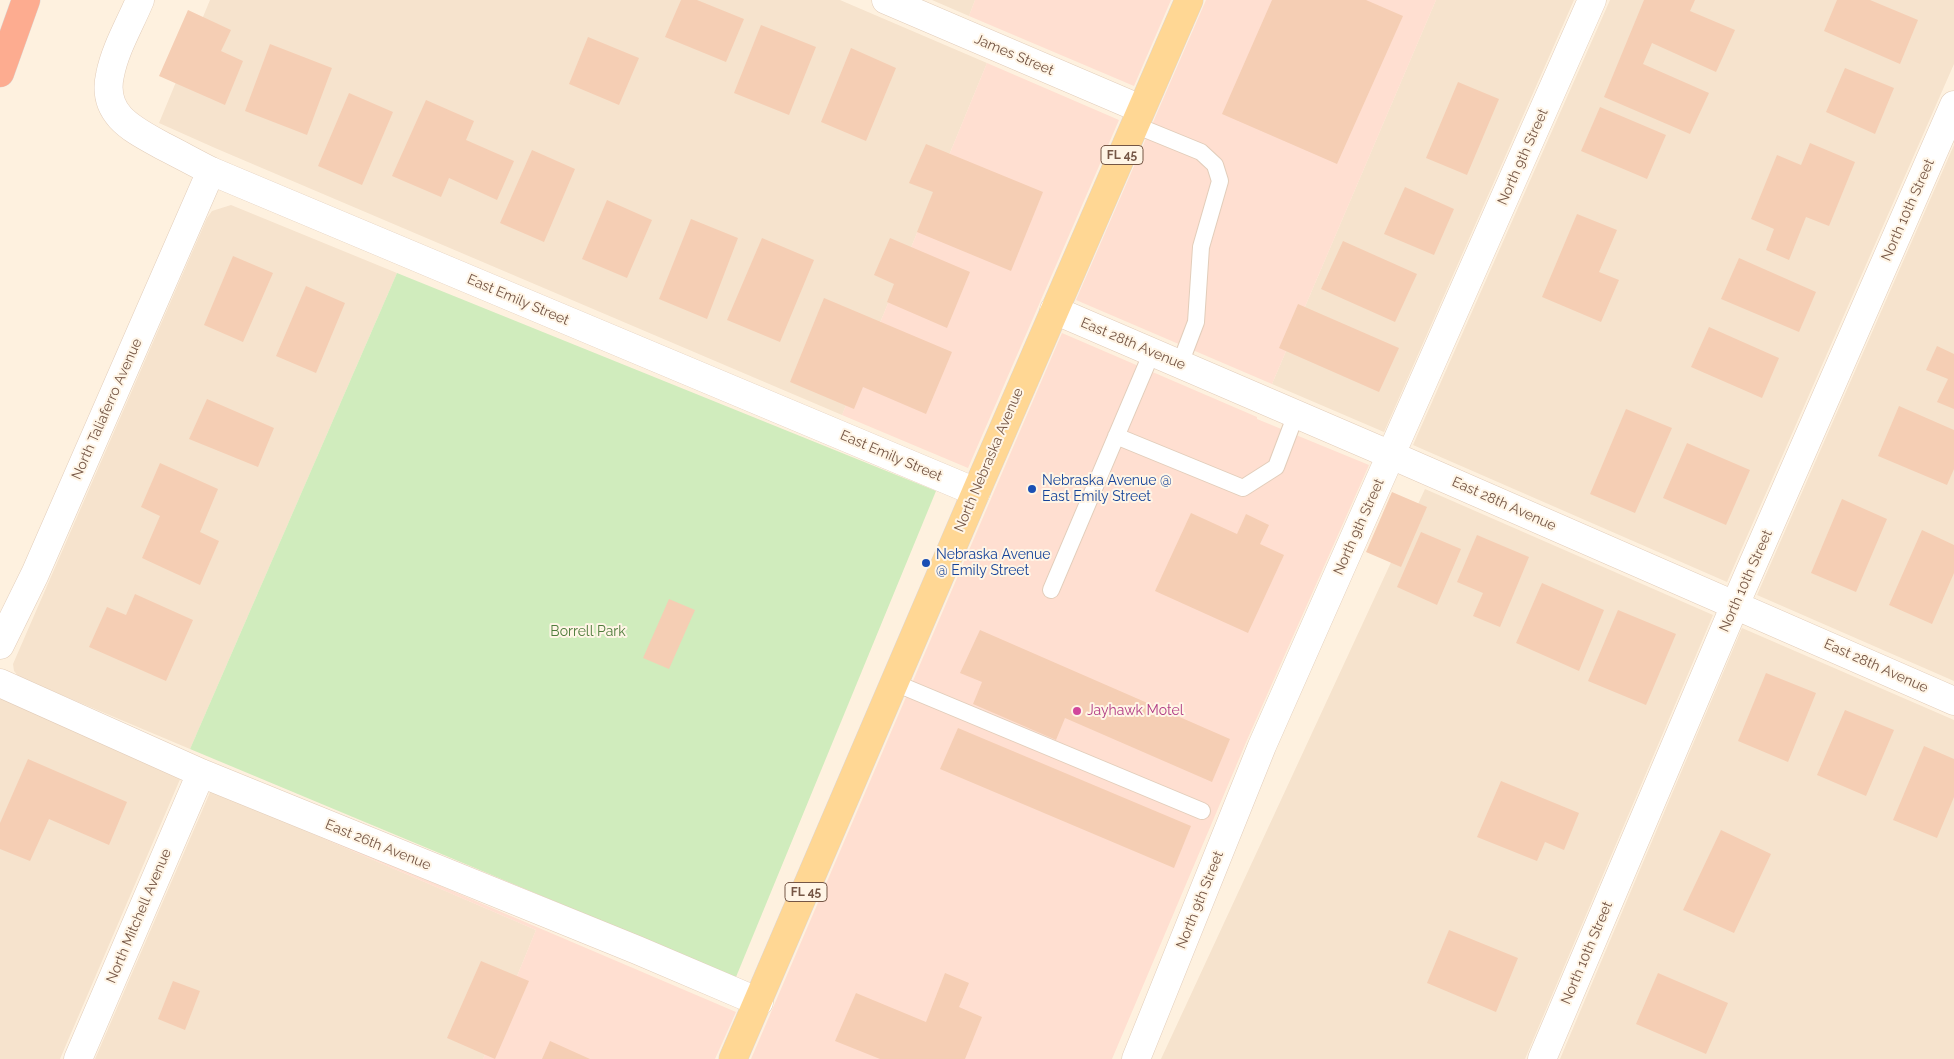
<!DOCTYPE html>
<html>
<head>
<meta charset="utf-8">
<style>
	body { margin:0 }
	canvas { display:block; background:#fef1df }
</style>
</head>
<body>
<canvas width="1954" height="1059"></canvas>
<script>
const g = document.querySelector('canvas').getContext('2d');
g.lineJoin = 'round';
function fillPath(path, color) {
  g.fillStyle = color;
  g.fill(path, 'evenodd');
}
function trace(path, color, width, dash) {
  g.strokeStyle = color;
  g.lineWidth = width;
  g.lineCap = dash ? 'butt' : 'round';
  g.setLineDash(dash || []);
  g.stroke(path);
}
function label(font, color, halo, rows, align = 'center') {
  g.font = font + ' Raleway,sans-serif';
  g.lineWidth = 4;
  g.setLineDash([]);
  g.textBaseline = 'middle';
  g.strokeStyle = halo;
  g.fillStyle = color;
  for (const [text, x, y, turn = 0] of rows) {
    g.save();
    g.translate(x, y);
    g.rotate((+turn || 0) * Math.PI / 180);
    g.textAlign = isNaN(turn) ? turn : align;
    if (halo) g.strokeText(text, 0, 0);
    g.fillText(text, 0, 0);
    g.restore();
  }
}
fillPath(new Path2D(`
	M 210,0 L 840,0 L 987,63 L 842,415 L 215,148 L 159,123 Z
	M 932,0 L 975,0 L 969,16 Z
	M 1436,0 L 1574,0 L 1384,432 L 1272,384 Z
	M 1610,0 L 1954,0 L 1954,64 L 1727,582 L 1413,445 Z
	M 1954,145 L 1954,681 L 1757,595 Z
	M 231,205 L 397,273 L 190,749 L 19,677 L 14,671 L 13,664 L 207,218 L 212,211 Z
	M 1425,489 L 1713,615 L 1525,1059 L 1161,1059 Z
	M 1742,628 L 1954,720 L 1954,1059 L 1560,1059 Z
	M 0,694 L 181,777 L 60,1059 L 0,1059 Z
	M 211,790 L 536,930 L 483,1059 L 95,1059 Z`), '#f6e3cd');
fillPath(new Path2D(`
	M 975,0 L 1171,0 L 1134,86 L 969,16 Z
	M 1206,0 L 1436,0 L 1272,384 L 1076,300 Z
	M 987,63 L 1119,120 L 968,468 L 842,415 Z
	M 1062,333 L 1257,417 L 1257,419 L 1369,465 L 1247,740 L 1112,1059 L 751,1059 Z
	M 211,788 L 736,1012 L 715,1059 L 483,1059 L 536,930 L 211,790 Z`), '#ffdfd1');
fillPath(new Path2D(`
	M 397,273 L 936,491 L 736,977 L 190,749 Z`), '#d0ecbd');
fillPath(new Path2D(`
	M 681,0 L 697,0 L 744,19 L 726,62 L 665,37 Z
	M 1272,0 L 1366,0 L 1403,16 L 1337,164 L 1222,114 Z
	M 1644,0 L 1695,0 L 1690,11 L 1735,30 L 1716,72 L 1652,43 L 1643,64 L 1709,93 L 1690,134 L 1604,97 Z
	M 1837,0 L 1870,0 L 1918,20 L 1900,64 L 1824,31 Z
	M 188,10 L 231,30 L 221,51 L 243,61 L 225,105 L 159,76 Z
	M 761,25 L 816,47 L 789,115 L 734,93 Z
	M 588,37 L 639,58 L 619,105 L 569,84 Z
	M 270,44 L 332,68 L 307,135 L 245,111 Z
	M 851,48 L 896,68 L 866,141 L 821,122 Z
	M 1845,68 L 1894,88 L 1875,134 L 1826,112 Z
	M 1458,82 L 1499,99 L 1467,175 L 1426,158 Z
	M 349,93 L 393,112 L 362,185 L 318,166 Z
	M 426,100 L 474,121 L 466,140 L 514,161 L 497,200 L 449,178 L 441,197 L 392,176 Z
	M 1600,107 L 1666,135 L 1647,179 L 1581,151 Z
	M 1810,143 L 1855,162 L 1829,226 L 1806,217 L 1789,260 L 1766,250 L 1774,229 L 1751,219 L 1777,155 L 1801,165 Z
	M 926,144 L 1043,192 L 1011,271 L 917,232 L 933,192 L 909,183 Z
	M 532,150 L 575,169 L 544,242 L 500,223 Z
	M 1405,187 L 1454,209 L 1434,255 L 1384,234 Z
	M 607,200 L 652,220 L 627,278 L 582,259 Z
	M 1577,214 L 1617,230 L 1599,272 L 1619,280 L 1601,322 L 1542,297 Z
	M 691,219 L 738,238 L 707,319 L 659,299 Z
	M 762,238 L 814,260 L 780,342 L 727,320 Z
	M 890,238 L 970,272 L 947,328 L 887,302 L 894,284 L 874,275 Z
	M 1343,241 L 1417,274 L 1395,322 L 1321,289 Z
	M 233,256 L 273,273 L 243,342 L 204,325 Z
	M 1739,258 L 1816,292 L 1799,332 L 1721,299 Z
	M 306,286 L 345,303 L 316,373 L 276,356 Z
	M 824,298 L 952,352 L 926,414 L 863,387 L 854,409 L 790,382 Z
	M 1298,304 L 1399,348 L 1379,392 L 1279,348 Z
	M 1709,327 L 1779,358 L 1762,398 L 1691,367 Z
	M 1937,346 L 1954,354 L 1954,409 L 1937,402 L 1948,379 L 1926,370 Z
	M 207,399 L 274,428 L 258,467 L 189,439 Z
	M 1899,406 L 1954,430 L 1954,469 L 1947,485 L 1878,456 Z
	M 1626,409 L 1672,428 L 1635,513 L 1590,494 Z
	M 1687,443 L 1750,470 L 1726,525 L 1663,498 Z
	M 160,463 L 218,489 L 200,532 L 219,541 L 200,585 L 142,558 L 160,516 L 141,507 Z
	M 1392,492 L 1427,507 L 1401,567 L 1366,552 Z
	M 1842,499 L 1887,519 L 1856,592 L 1811,573 Z
	M 1191,513 L 1237,534 L 1246,514 L 1269,525 L 1260,544 L 1284,555 L 1248,633 L 1155,591 Z
	M 1922,530 L 1954,545 L 1954,573 L 1932,624 L 1889,605 Z
	M 1421,532 L 1461,549 L 1437,605 L 1397,587 Z
	M 1477,535 L 1529,557 L 1500,627 L 1473,616 L 1483,593 L 1457,582 Z
	M 1542,583 L 1604,610 L 1579,671 L 1516,643 Z
	M 135,594 L 193,620 L 166,681 L 89,647 L 107,607 L 126,615 Z
	M 669,599 L 695,610 L 669,669 L 643,658 Z
	M 1618,610 L 1676,634 L 1646,705 L 1588,681 Z
	M 980,630 L 1230,739 L 1212,782 L 1065,718 L 1056,740 L 973,704 L 982,682 L 960,673 Z
	M 1766,673 L 1816,693 L 1788,762 L 1738,741 Z
	M 1845,710 L 1894,730 L 1866,796 L 1817,775 Z
	M 958,728 L 1191,826 L 1174,868 L 940,769 Z
	M 1924,746 L 1954,759 L 1954,797 L 1937,838 L 1893,820 Z
	M 28,759 L 127,802 L 109,845 L 49,819 L 30,861 L 0,849 L 0,823 Z
	M 1501,781 L 1579,813 L 1564,850 L 1545,842 L 1537,861 L 1477,837 Z
	M 1721,830 L 1771,854 L 1734,933 L 1683,910 Z
	M 1449,930 L 1518,958 L 1496,1012 L 1427,983 Z
	M 481,961 L 529,981 L 495,1059 L 447,1038 Z
	M 945,973 L 969,983 L 959,1007 L 982,1017 L 965,1059 L 880,1059 L 835,1041 L 856,993 L 926,1022 Z
	M 1658,973 L 1728,1003 L 1706,1054 L 1636,1024 Z
	M 173,981 L 200,991 L 185,1030 L 158,1019 Z
	M 550,1041 L 590,1059 L 542,1059 Z`), '#f5ceb4');
const service = new Path2D(`
	M 1135,125 L 1201,152 L 1215,165 L 1220,181 L 1201,247 L 1196,322 L 1180,364
	M 1116,436 L 1243,488 L 1276,467 L 1296,414
	M 1051,590 L 1152,352
	M 895,683 L 1202,811`);
const minor = new Path2D(`
	M 140,0 C 130,24 115,49 110,75 C 101,115 134,130 163,146 C 179,154 195,163 211,171 L 976,492
	M 886,0 L 1141,109
	M 1054,310 L 1391,455 L 1954,701
	M 0,645 L 35,574 L 211,171
	M 0,683 L 201,773 L 637,950 L 759,1002
	M 78,1059 L 201,773
	M 1136,1059 L 1262,746 L 1592,0
	M 1542,1059 L 1735,605 L 1954,105`);
const primary = new Path2D(`
	M 733,1059 L 976,492 L 1189,0`);
const motorway = new Path2D(`
	M 0,73 L 26,0`);
trace(service, '#e2cdba', 18);
trace(minor, '#e2cdba', 29);
trace(primary, '#ded6d2', 29);
trace(motorway, '#ded6d2', 29);
trace(service, '#fff', 16);
trace(minor, '#fff', 28);
trace(primary, '#ffd794', 28);
trace(motorway, '#fdac90', 28);
for (const [x, y, r, color] of [
	[1032,489,5,"#1a4fb4"],
	[926,563,5,"#1a4fb4"],
	[1077,711,5,"#d1479c"]
]) {
  const dot = new Path2D();
  dot.arc(x, y, r, 0, 2 * Math.PI);
  g.fillStyle = color;
  g.fill(dot);
  trace(dot, '#fff5e6', 2);
}
for (const [x, y, w] of [
	[1122,155,42],
	[806,892,42]
]) {
  const box = new Path2D();
  box.roundRect(x - w / 2, y - 9.5, w, 19, 4);
  g.fillStyle = '#fff5e6';
  g.fill(box);
  trace(box, '#755645', 1);
}
label('bold 12px', '#755645', null, [
	["FL 45",1122,155],
	["FL 45",806,892]
]);
label('14px', '#755645', '#fff5e6', [
	["James Street",1014,55,23],
	["North 9th Street",1523,157,-66],
	["North 10th Street",1908,210,-66],
	["East Emily Street",518,300,23],
	["East 28th Avenue",1133,344,23],
	["North Taliaferro Avenue",107,409,-66],
	["East Emily Street",891,456,23],
	["North Nebraska Avenue",989,460,-67],
	["East 28th Avenue",1504,504,24],
	["North 9th Street",1359,527,-66],
	["North 10th Street",1746,581,-66],
	["East 28th Avenue",1876,666,24],
	["East 26th Avenue",378,845,22],
	["North 9th Street",1200,900,-68],
	["North Mitchell Avenue",139,916,-67],
	["North 10th Street",1587,953,-67]
]);
label('14px', '#164399', '#fff5e6', [
	["Nebraska Avenue @",1042,481],
	["East Emily Street",1042,497],
	["Nebraska Avenue",936,555],
	["@ Emily Street",936,571]
], 'left');
label('14px', '#4f7c3c', '#fff5e6', [
	["Borrell Park",588,632]
]);
label('14px', '#b23c85', '#fff5e6', [
	["Jayhawk Motel",1087,711]
], 'left');
</script>
</body>
</html>
